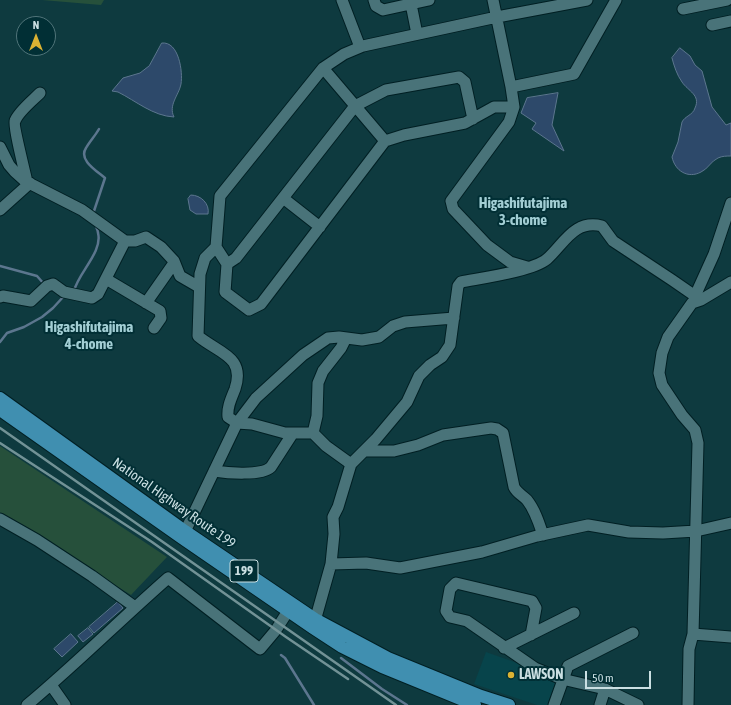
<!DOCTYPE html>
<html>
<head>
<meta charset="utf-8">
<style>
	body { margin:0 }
	#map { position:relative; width:731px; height:705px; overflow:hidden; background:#0e3a3f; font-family:"Asap Condensed",sans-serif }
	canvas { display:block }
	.north { position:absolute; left:16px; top:16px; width:40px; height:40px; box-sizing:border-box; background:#012f35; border:1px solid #51757a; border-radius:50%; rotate:0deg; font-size:11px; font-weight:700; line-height:16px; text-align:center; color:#cadfe2 }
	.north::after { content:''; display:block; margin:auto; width:14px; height:18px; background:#dbb233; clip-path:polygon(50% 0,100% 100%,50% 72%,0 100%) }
	.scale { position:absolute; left:585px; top:671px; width:66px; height:18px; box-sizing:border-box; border:2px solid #cadfe2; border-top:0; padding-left:5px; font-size:12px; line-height:14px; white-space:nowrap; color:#cadfe2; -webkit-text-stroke:3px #012f35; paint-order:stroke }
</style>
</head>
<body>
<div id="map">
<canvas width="731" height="705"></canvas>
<div class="north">N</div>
<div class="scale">50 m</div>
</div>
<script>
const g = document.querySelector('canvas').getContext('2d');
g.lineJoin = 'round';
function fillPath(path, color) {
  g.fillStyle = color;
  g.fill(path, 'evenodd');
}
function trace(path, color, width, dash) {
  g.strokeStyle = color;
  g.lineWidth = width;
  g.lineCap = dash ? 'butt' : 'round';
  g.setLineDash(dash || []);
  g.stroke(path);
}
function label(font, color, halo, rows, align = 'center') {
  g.font = font + ' "Asap Condensed",sans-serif';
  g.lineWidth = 4;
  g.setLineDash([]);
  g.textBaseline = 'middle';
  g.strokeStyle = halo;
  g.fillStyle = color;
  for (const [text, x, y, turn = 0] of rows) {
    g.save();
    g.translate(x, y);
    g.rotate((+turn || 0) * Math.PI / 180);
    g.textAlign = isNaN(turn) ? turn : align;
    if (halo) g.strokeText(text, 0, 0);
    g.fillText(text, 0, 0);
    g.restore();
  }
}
fillPath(new Path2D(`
	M 486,652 L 520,664 L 559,681 L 550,705 L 537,705 L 474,684 Z`), '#07444b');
fillPath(new Path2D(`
	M 42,0 L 104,0 L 101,5 Z
	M 0,446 L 167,557 L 131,595 L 0,514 Z`), '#26503b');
const water = new Path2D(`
	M 162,43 C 179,41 183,72 181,84 C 179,95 168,105 174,117 C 153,116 136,101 118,92 L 112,91 L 123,78 L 140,73 L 149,66 Z
	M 680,48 L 690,56 L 695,65 L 702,71 L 712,107 L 726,125 L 731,123 L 731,156 C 727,156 722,156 718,158 C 711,161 708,169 701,172 C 688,179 675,171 672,157 L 678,142 L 682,122 C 685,116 693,115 695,108 C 701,95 688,91 682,82 C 677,75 674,66 672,58 Z
	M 558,93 L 552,125 L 564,151 L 532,129 L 536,123 L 521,113 L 527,98 Z
	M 191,195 C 201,195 210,204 208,214 L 196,214 L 190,210 L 188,199 Z
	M 118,602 L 123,608 L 94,633 L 89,627 Z
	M 88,628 L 93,634 L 83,642 L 78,636 Z
	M 71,634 L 78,642 L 62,657 L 54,649 Z`);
fillPath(water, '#2d496a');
trace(water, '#5c768e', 1);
trace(new Path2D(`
	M 93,214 L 105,178 C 97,171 78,160 86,148 C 90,141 95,136 99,129
	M 0,266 L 37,276 L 44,284
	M 74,291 C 78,273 103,252 98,233 C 98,230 96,227 95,224
	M 0,342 L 7,333 L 24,327 L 42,317 L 53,308 L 64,296
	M 281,655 L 285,658 L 314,705
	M 341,658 L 382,689 L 407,705`), '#5c768e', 2.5);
const minor = new Path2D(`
	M 342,0 L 360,47
	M 374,0 L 376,6 L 383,10 L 429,0
	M 493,0 L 511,87 L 514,107 L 509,122 L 451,201 L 453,209 L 487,245 L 510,262 L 527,267
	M 411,4 L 417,34
	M 683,9 L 727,0
	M 712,25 L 731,21
	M 323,68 L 385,141
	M 511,87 L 574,74 L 616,0
	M 514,107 L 494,107 L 465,123 L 404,135 L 385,141 L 261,304 L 249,310 L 225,292 L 227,264 L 216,247 L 220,196 L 323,68 L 344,54 L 363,46 L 497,17 L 587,0
	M 0,147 L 9,165 L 15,172 L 25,181 L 82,210 L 125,241 L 135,241 L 146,237 L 161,247 L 174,261 L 180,276 L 199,287
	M 27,182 C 25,173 13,125 15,121 C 18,112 33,100 40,93
	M 283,198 L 320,227
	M 0,210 L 30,183
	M 216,247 L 205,258 L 200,274 L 198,336 C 218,353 246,356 235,389 C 231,399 227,407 228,417 L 237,423 L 252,424 L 285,433 L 313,433 L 326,446 L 351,464
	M 227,264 L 236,258 L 355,106 L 386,90 L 459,77 L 465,82 L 473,119
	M 106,279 L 160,311 L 161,318 L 154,328
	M 695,296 L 714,254 L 731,203
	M 0,297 L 3,296 L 31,301 L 47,286 L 53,284 L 64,292 L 92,298 L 98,294 L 125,241
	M 146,303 L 174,263
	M 313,433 L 317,416 L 318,383 L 323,371 L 341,348 L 346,338
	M 364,451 L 394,451 L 418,445 L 443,435 L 491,428 L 497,429 L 503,433 L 514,487 C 517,493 522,495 527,500 C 535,510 539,523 543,535
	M 214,471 C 227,473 262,476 271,467 L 293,433
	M 0,519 L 37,540 L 92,576 L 135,607
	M 182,538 L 237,423 L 256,398 L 303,355 L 328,338 L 339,337 L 362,340 L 379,337 L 393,326 L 405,322 L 454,318
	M 331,564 L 366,563 L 400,568 L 482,552 L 537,536 L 588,525 L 629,532 L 663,533 L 696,531 L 731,523
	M 313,628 L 331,564 L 334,534 L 333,517 L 338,507 L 351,464 L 376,439 L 407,402 L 419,376 L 430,365 L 442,357 L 450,345 L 458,286 L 461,282 C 481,278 533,271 547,259 C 564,244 574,219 602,226 L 613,241 L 672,280 L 701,300
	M 693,634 L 731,637
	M 531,635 L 536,608 L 532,601 L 456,583 L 450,589 L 446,611 L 450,617 L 467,621 L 535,668 L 562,679 L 605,689 L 638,705
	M 504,648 L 574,613
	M 51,685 L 65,705
	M 27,705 C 75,665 120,620 168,578 L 260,649 L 276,630 L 288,611
	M 554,705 L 568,666 L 633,633
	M 600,705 L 605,689
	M 688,705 L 689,649 L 693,634 L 698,443 L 695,430 L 682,415 L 662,385 L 659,373 L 662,353 L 668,337 L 692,303 L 701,300 L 731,282`);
const trunk = new Path2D(`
	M 0,398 L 185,531 L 315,619 L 388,658 L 481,696 L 509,705
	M 0,410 L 182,538 L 313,628 L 342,647 L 382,667 L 475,705`);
trace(minor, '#001f23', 13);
trace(trunk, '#001f23', 14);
trace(minor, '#497379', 11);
trace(trunk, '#408fb0', 12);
trace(new Path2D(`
	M 0,428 L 396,705
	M 0,443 L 152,542 L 286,637 L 348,679`), '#729296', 2.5);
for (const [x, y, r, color] of [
	[511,675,4,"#dbb233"]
]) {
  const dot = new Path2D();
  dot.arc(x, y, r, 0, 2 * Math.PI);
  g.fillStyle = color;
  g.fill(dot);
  trace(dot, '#012f35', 1.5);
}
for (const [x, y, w] of [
	[244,571,28]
]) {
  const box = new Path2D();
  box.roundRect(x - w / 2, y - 11, w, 22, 3);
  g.fillStyle = '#012f35';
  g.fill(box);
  trace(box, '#cadfe2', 1);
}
label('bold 13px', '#cadfe2', null, [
	["199",244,571]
]);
label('14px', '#cadfe2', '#012f35', [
	["National Highway Route 199",174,503,35]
]);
label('bold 14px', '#cadfe2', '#012f35', [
	["LAWSON",519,675]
], 'left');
label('bold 15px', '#a2ced4', '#012f35', [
	["Higashifutajima",523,203],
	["3-chome",523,220],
	["Higashifutajima",89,327],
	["4-chome",89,344]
]);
</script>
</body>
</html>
